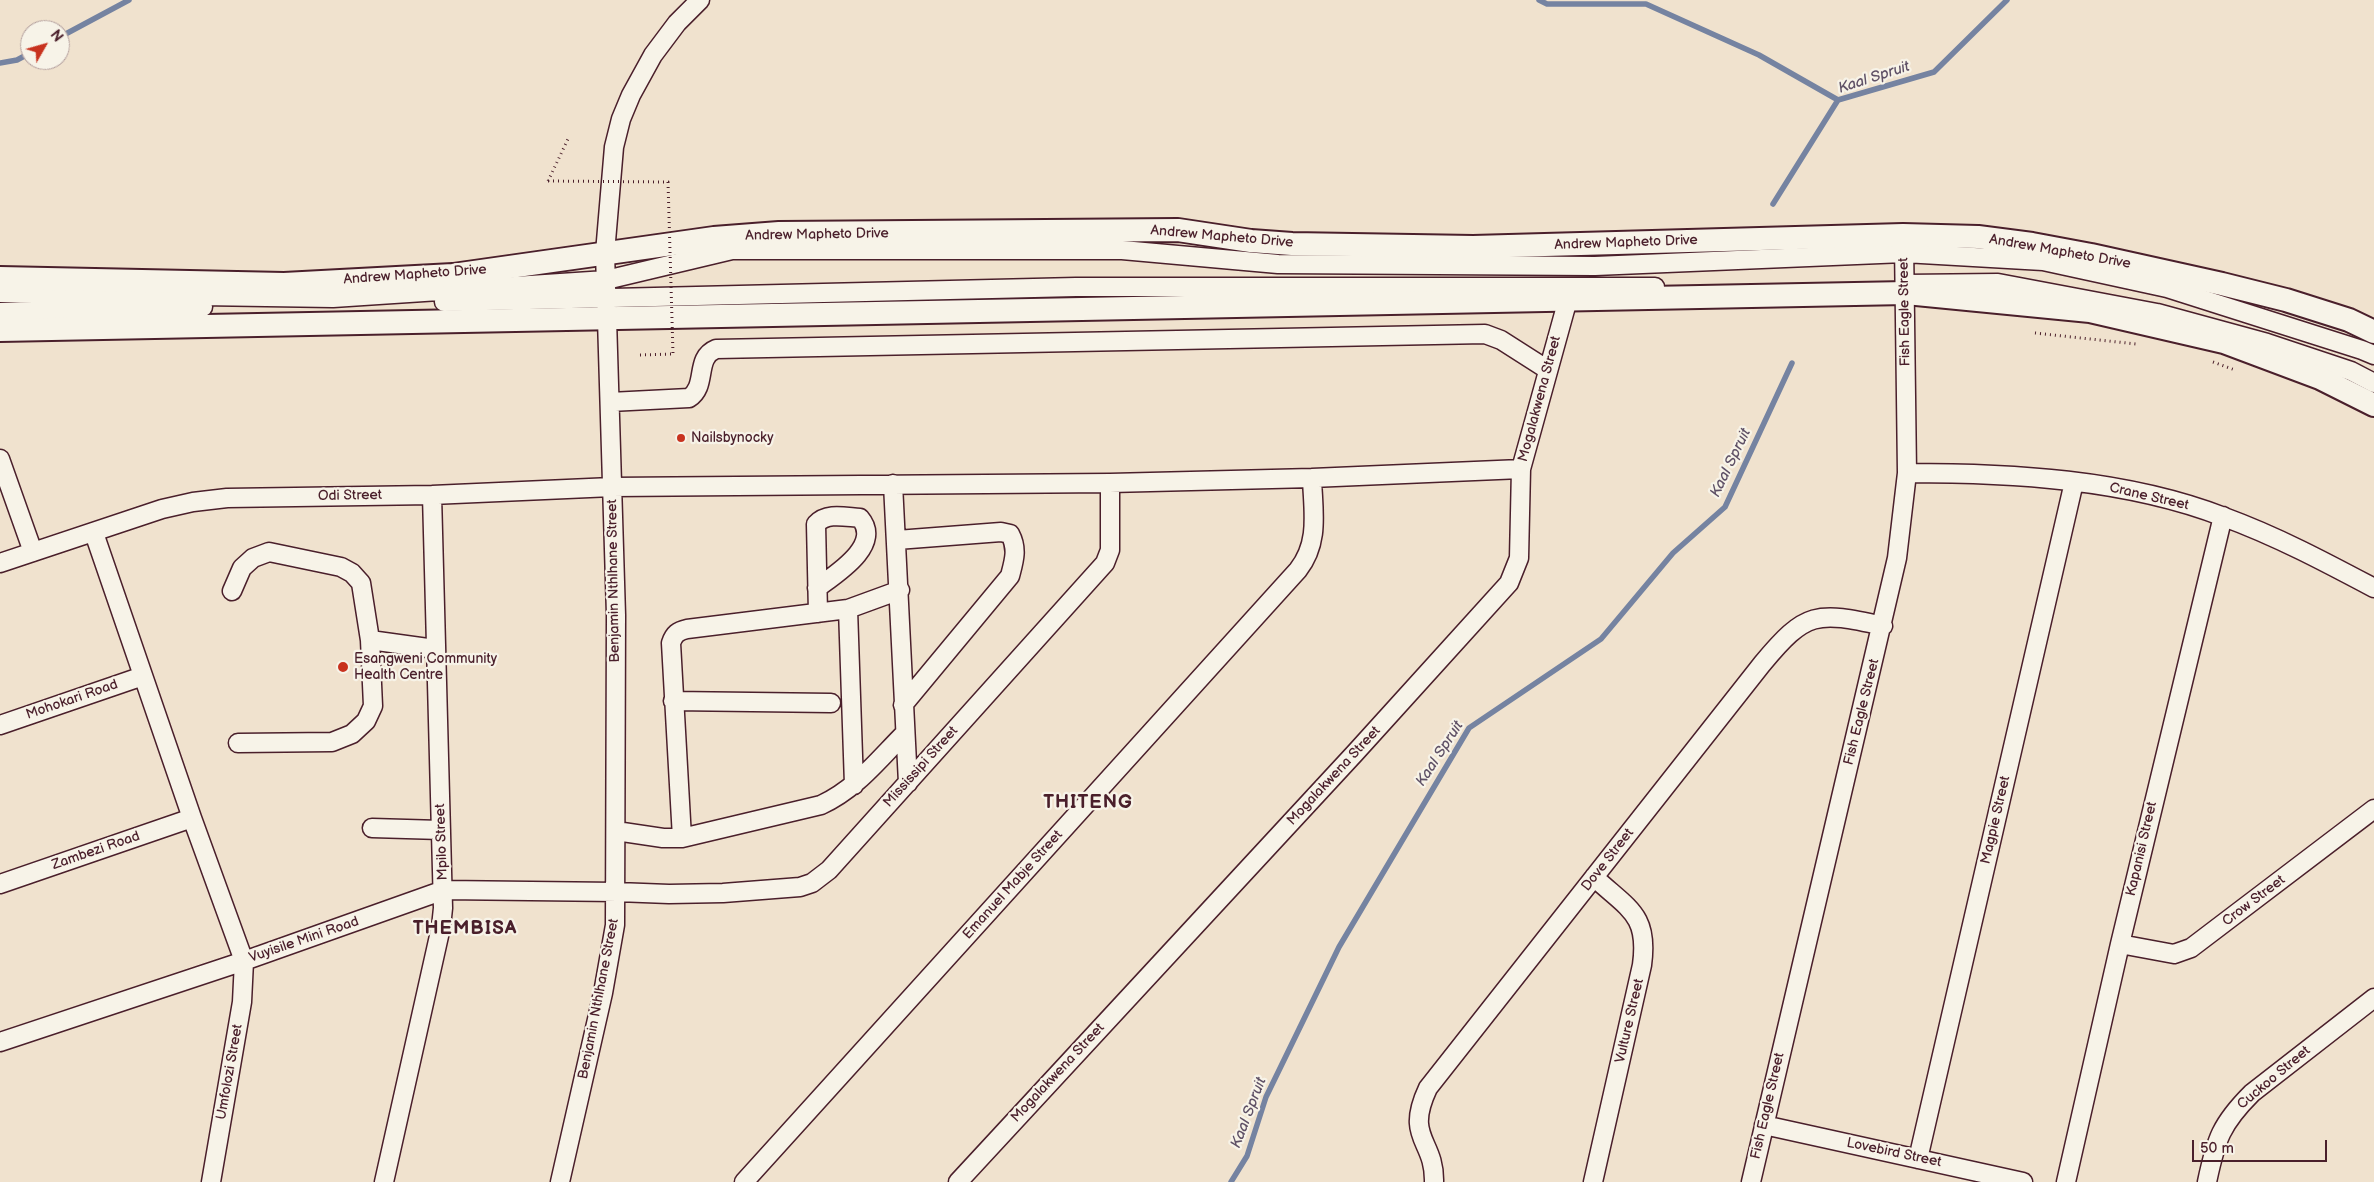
<!DOCTYPE html>
<html>
<head>
<meta charset="utf-8">
<style>
	body { margin:0 }
	#map { position:relative; width:2374px; height:1182px; overflow:hidden; background:#f0e2ce; font-family:"Balsamiq Sans",sans-serif }
	canvas { display:block }
	.north { position:absolute; left:20px; top:20px; width:50px; height:50px; box-sizing:border-box; background:#f7f3e8; border:1px solid #b29e9c; border-radius:50%; rotate:52deg; font-size:14px; font-weight:700; line-height:20px; text-align:center; color:#4a1f2b }
	.north::after { content:''; display:block; margin:auto; width:18px; height:22px; background:#c8321e; clip-path:polygon(50% 0,100% 100%,50% 72%,0 100%) }
	.scale { position:absolute; left:2192px; top:1140px; width:135px; height:22px; box-sizing:border-box; border:2px solid #4a1f2b; border-top:0; padding-left:6px; font-size:15px; line-height:18px; white-space:nowrap; color:#4a1f2b; -webkit-text-stroke:4px #f7f3e8; paint-order:stroke }
</style>
</head>
<body>
<div id="map">
<canvas width="2374" height="1182"></canvas>
<div class="north">N</div>
<div class="scale">50 m</div>
</div>
<script>
const g = document.querySelector('canvas').getContext('2d');
g.lineJoin = 'round';
function trace(path, color, width, dash) {
  g.strokeStyle = color;
  g.lineWidth = width;
  g.lineCap = dash ? 'butt' : 'round';
  g.setLineDash(dash || []);
  g.stroke(path);
}
function label(font, color, halo, rows, align = 'center') {
  g.font = font + ' "Balsamiq Sans",sans-serif';
  g.lineWidth = 4.5;
  g.setLineDash([]);
  g.textBaseline = 'middle';
  g.strokeStyle = halo;
  g.fillStyle = color;
  for (const [text, x, y, turn = 0] of rows) {
    g.save();
    g.translate(x, y);
    g.rotate((+turn || 0) * Math.PI / 180);
    g.textAlign = isNaN(turn) ? turn : align;
    if (halo) g.strokeText(text, 0, 0);
    g.fillText(text, 0, 0);
    g.restore();
  }
}
trace(new Path2D(`
	M 1539,0 L 1547,4 L 1646,4 L 1759,55 L 1838,100
	M 60,37 L 129,0
	M 0,63 L 17,60 L 30,53
	M 1773,204 L 1838,100 L 1934,72 L 2007,0
	M 1231,1182 L 1247,1156 L 1266,1097 L 1339,947 L 1469,728 L 1601,639 L 1673,553 L 1725,507 L 1792,363`), '#7583a1', 5.5);
const minor = new Path2D(`
	M 1906,284 L 1998,283 L 2157,313 L 2267,343 L 2351,371 L 2374,383
	M 0,293 L 333,298 L 606,280 L 732,250 L 1122,250 L 1278,264 L 1595,266 L 1904,253 L 2043,261 L 2167,288 L 2362,350 L 2374,355
	M 444,302 L 1076,287 L 1655,287
	M 0,312 L 203,307
	M 610,402 L 689,398 C 708,386 694,358 716,349 L 1485,334 L 1501,340 L 1548,370
	M 0,459 L 33,552
	M 1907,473 C 2011,473 2126,479 2224,517 C 2276,536 2325,562 2374,588
	M 893,484 L 908,783
	M 94,533 L 192,818 L 244,961 L 242,1002 L 211,1182
	M 897,540 L 1001,532 L 1010,534 C 1018,549 1014,561 1010,576 L 903,705
	M 0,563 L 162,509 L 193,502 L 227,498 L 432,495 L 612,487 L 1110,483 L 1312,478 L 1521,469
	M 817,588 C 836,574 883,545 860,518 C 845,517 827,512 816,524 L 818,613
	M 232,591 L 242,568 L 253,558 L 269,552 L 341,567 L 352,573 L 361,583 L 370,640
	M 848,609 L 854,785
	M 673,701 L 831,703
	M 0,725 L 143,676
	M 238,743 L 332,742 L 352,734 L 366,721 L 373,706 L 370,640 L 435,649
	M 372,828 L 441,830
	M 616,831 L 663,838 L 682,838 L 821,805 C 856,789 878,760 905,733
	M 682,838 L 671,643 C 674,634 678,631 687,629 L 848,609 L 900,590
	M 0,884 L 192,818
	M 2120,944 L 2174,954 L 2191,948 L 2374,809
	M 0,1042 L 244,961 L 444,890 L 617,892 L 669,894 L 723,893 L 800,887 L 812,883 L 829,870 L 1105,563 L 1110,550 L 1110,483
	M 1764,1125 L 2023,1182
	M 1918,1159 L 2074,482
	M 384,1182 L 441,927 L 443,908 L 432,495
	M 560,1182 L 603,993 L 615,925 L 616,615 L 605,253 L 614,147 L 621,119 L 631,95 L 653,55 L 677,23 L 700,0
	M 744,1182 L 1298,570 C 1320,542 1313,511 1312,478
	M 958,1182 L 1355,753 L 1509,583 L 1519,558 L 1521,469 L 1568,299
	M 1434,1182 C 1435,1139 1404,1139 1428,1088 L 1762,664 C 1806,611 1816,611 1883,626
	M 1593,1182 L 1642,965 C 1649,914 1628,909 1594,877
	M 1751,1182 L 1897,558 L 1907,473 L 1904,243
	M 2066,1182 L 2120,944 L 2223,516
	M 2207,1182 C 2216,1139 2221,1124 2252,1093 L 2374,998`);
const major = new Path2D(`
	M 0,278 L 284,284 L 453,275 L 714,238 L 779,233 L 1178,230 L 1251,241 L 1292,244 L 1473,247 L 1903,235 L 1978,237 L 2032,244 L 2091,255 L 2222,284 L 2286,300 L 2349,320 L 2374,332
	M 0,330 L 1906,293 L 2090,311 L 2224,342 L 2320,378 L 2374,405`);
trace(minor, '#4a1f2b', 21);
trace(major, '#4a1f2b', 26);
trace(new Path2D(`
	M 548,181 L 569,137
	M 2035,333 L 2136,344
	M 640,355 L 673,354
	M 2213,362 L 2235,370`), '#4a1f2b', 3, [1, 4]);
trace(minor, '#f7f3e8', 18);
trace(major, '#f7f3e8', 22);
trace(new Path2D(`
	M 548,181 L 668,182 L 673,354`), '#4a1f2b', 3, [1, 4]);
for (const [x, y, r, color] of [
	[681,438,5,"#c8321e"],
	[343,667,6,"#c8321e"]
]) {
  const dot = new Path2D();
  dot.arc(x, y, r, 0, 2 * Math.PI);
  g.fillStyle = color;
  g.fill(dot);
  trace(dot, '#f7f3e8', 2);
}
label('14px', '#4a1f2b', '#f7f3e8', [
	["Andrew Mapheto Drive",817,235,-1],
	["Andrew Mapheto Drive",1222,237,5],
	["Andrew Mapheto Drive",1626,243,-2],
	["Andrew Mapheto Drive",2060,252,10],
	["Andrew Mapheto Drive",415,275,-4],
	["Fish Eagle Street",1905,312,-91],
	["Mogalakwena Street",1540,399,-75],
	["Odi Street",350,496,-1],
	["Crane Street",2149,497,13],
	["Benjamin Nthlhane Street",614,581,-91],
	["Mohokari Road",72,700,-19],
	["Fish Eagle Street",1862,712,-76],
	["Mississipi Street",921,767,-48],
	["Mogalakwena Street",1334,776,-47],
	["Magpie Street",1996,820,-77],
	["Mpilo Street",442,842,-92],
	["Kapanisi Street",2142,849,-77],
	["Zambezi Road",96,851,-19],
	["Dove Street",1608,860,-52],
	["Emanuel Mabje Street",1013,885,-48],
	["Crow Street",2254,901,-37],
	["Vuyisile Mini Road",304,940,-19],
	["Benjamin Nthlhane Street",599,999,-79],
	["Vulture Street",1630,1021,-77],
	["Umfolozi Street",230,1072,-80],
	["Mogalakwena Street",1058,1073,-47],
	["Cuckoo Street",2274,1078,-40],
	["Fish Eagle Street",1768,1106,-77],
	["Lovebird Street",1894,1153,12]
]);
label('14px', '#4a1f2b', '#f7f3e8', [
	["Nailsbynocky",691,438],
	["Esangweni Community",354,659],
	["Health Centre",354,675]
], 'left');
label('italic 15px', '#5f5166', '#f7f3e8', [
	["Kaal Spruit",1874,78,-18],
	["Kaal Spruit",1731,463,-64],
	["Kaal Spruit",1440,754,-57],
	["Kaal Spruit",1249,1113,-69]
]);
g.letterSpacing = '1px';
label('bold 19px', '#4a1f2b', '#f7f3e8', [
	["THITENG",1088,803],
	["THEMBISA",465,929]
]);
g.letterSpacing = '0px';
</script>
</body>
</html>
